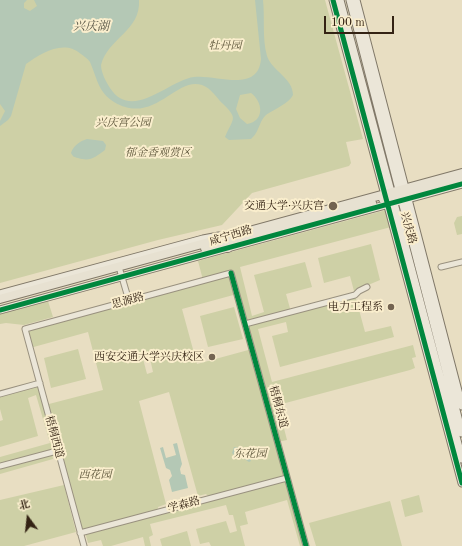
<!DOCTYPE html>
<html>
<head>
<meta charset="utf-8">
<style>
	body { margin:0 }
	#map { position:relative; width:462px; height:546px; overflow:hidden; background:#e8dec2; font-family:"Old Standard TT","Noto Serif SC",serif }
	canvas { display:block }
	.north { position:absolute; left:8px; top:498px; width:40px; height:40px; -webkit-text-stroke:3px #faeecd; paint-order:stroke; rotate:345deg; font-size:11px; font-weight:700; line-height:16px; text-align:center; color:#342314 }
	.north::after { content:''; display:block; margin:auto; width:14px; height:18px; background:#342314; clip-path:polygon(50% 0,100% 100%,50% 72%,0 100%) }
	.scale { position:absolute; left:324px; top:16px; width:70px; height:18px; box-sizing:border-box; border:2px solid #342314; border-top:0; padding-left:5px; font-size:12px; line-height:14px; white-space:nowrap; color:#342314; -webkit-text-stroke:3px #faeecd; paint-order:stroke }
</style>
</head>
<body>
<div id="map">
<canvas width="462" height="546"></canvas>
<div class="north">北</div>
<div class="scale">100 m</div>
</div>
<script>
const g = document.querySelector('canvas').getContext('2d');
g.lineJoin = 'round';
function fillPath(path, color) {
  g.fillStyle = color;
  g.fill(path, 'evenodd');
}
function trace(path, color, width, dash) {
  g.strokeStyle = color;
  g.lineWidth = width;
  g.lineCap = dash ? 'butt' : 'round';
  g.setLineDash(dash || []);
  g.stroke(path);
}
function label(font, color, halo, rows, align = 'center') {
  g.font = font + ' "Old Standard TT","Noto Serif SC",serif';
  g.lineWidth = 4;
  g.setLineDash([]);
  g.textBaseline = 'middle';
  g.strokeStyle = halo;
  g.fillStyle = color;
  for (const [text, x, y, turn = 0] of rows) {
    g.save();
    g.translate(x, y);
    g.rotate((+turn || 0) * Math.PI / 180);
    g.textAlign = isNaN(turn) ? turn : align;
    if (halo) g.strokeText(text, 0, 0);
    g.fillText(text, 0, 0);
    g.restore();
  }
}
fillPath(new Path2D(`
	M 0,0 L 325,0 L 363,139 L 346,142 L 351,163 L 349,166 L 252,193 L 222,225 L 158,240 L 0,283 Z
	M 386,210 L 391,227 L 240,267 L 252,316 L 264,312 L 254,275 L 305,262 L 312,287 L 286,294 L 291,312 L 355,295 L 365,332 L 391,326 L 394,337 L 280,367 L 272,336 L 288,332 L 286,322 L 258,329 L 272,382 L 413,345 L 416,357 L 412,358 L 415,368 L 410,370 L 278,405 L 287,440 L 278,442 L 287,478 L 285,479 L 303,546 L 300,546 L 287,500 L 245,512 L 248,524 L 240,526 L 245,546 L 211,546 L 209,542 L 200,544 L 196,529 L 226,521 L 230,533 L 237,531 L 233,515 L 229,515 L 226,505 L 150,524 L 153,535 L 149,537 L 151,546 L 145,546 L 143,537 L 111,546 L 103,546 L 101,540 L 88,543 L 85,532 L 80,533 L 56,451 L 52,453 L 53,459 L 0,474 L 0,457 L 50,443 L 36,395 L 28,398 L 38,436 L 0,447 L 0,421 L 3,420 L 0,409 L 0,394 L 40,383 L 45,405 L 103,390 L 88,332 L 30,348 L 25,329 L 203,280 L 198,261 ZM 237,294 L 252,349 L 197,364 L 182,309 ZM 149,354 L 153,372 L 147,374 L 142,355 ZM 169,392 L 198,496 L 206,494 L 210,498 L 157,512 L 158,507 L 166,504 L 139,401 Z
	M 462,216 L 462,234 L 457,235 L 454,223 L 457,217 Z
	M 371,244 L 380,280 L 354,291 L 350,276 L 324,283 L 318,258 Z
	M 48,301 L 53,317 L 24,325 L 6,323 L 0,324 L 0,314 Z
	M 234,307 L 243,339 L 208,347 L 200,316 Z
	M 78,349 L 86,379 L 51,388 L 44,358 Z
	M 64,485 L 76,532 L 24,546 L 0,546 L 0,500 Z
	M 419,495 L 423,512 L 405,517 L 401,500 Z
	M 390,501 L 402,546 L 316,546 L 309,523 Z
	M 187,531 L 191,546 L 162,546 L 160,539 Z`), '#ced0a6');
fillPath(new Path2D(`
	M 0,0 L 27,0 L 24,3 L 24,8 L 30,11 L 37,6 L 34,0 L 139,0 C 141,31 108,38 101,65 C 101,72 106,82 110,88 C 132,122 169,80 194,77 C 216,74 258,94 261,59 L 255,0 L 263,0 C 265,19 262,38 267,56 C 272,71 293,78 293,95 C 289,103 275,109 269,113 C 259,118 260,132 251,139 L 229,140 L 225,137 C 233,118 239,119 222,103 C 216,97 211,88 202,85 C 176,76 154,126 114,102 C 98,92 97,78 90,62 C 88,59 84,56 81,54 C 64,39 41,53 26,64 L 11,116 L 8,120 L 0,126 L 0,121 L 5,111 L 0,104 ZM 251,93 C 263,102 265,121 247,124 L 240,118 L 236,109 L 240,95 Z
	M 87,139 L 103,141 L 106,145 L 105,150 C 95,157 91,162 78,158 C 74,157 73,157 71,153 C 73,146 80,141 87,139 Z
	M 177,443 L 182,464 L 180,469 L 181,474 L 185,475 L 188,488 L 172,492 L 169,480 L 172,476 L 170,470 L 166,468 L 160,448 L 163,447 L 166,458 L 176,455 L 173,444 Z
	M 234,447 L 240,448 L 241,451 L 236,450 L 235,452 L 238,455 L 249,456 L 251,461 L 249,462 L 243,458 L 237,458 L 232,453 Z`), '#b4c8b5');
const street = new Path2D(`
	M 119,267 L 129,301
	M 441,267 L 462,262
	M 245,324 L 355,295 L 359,291 L 367,287
	M 0,394 L 40,383
	M 0,466 L 57,451
	M 80,533 L 287,478
	M 84,546 L 25,329 L 231,273 L 306,546`);
const secondary = new Path2D(`
	M 333,0 L 462,483
	M 340,0 L 462,459
	M 350,0 L 462,433
	M 356,0 L 462,406
	M 0,294 L 203,239 L 219,236
	M 0,310 L 462,184`);
const primary = new Path2D(`
	M 383,199 L 462,179
	M 219,244 L 372,203
	M 205,248 L 228,248
	M 0,299 L 462,173`);
trace(street, '#99917f', 7);
trace(secondary, '#807868', 9);
trace(primary, '#807868', 10);
trace(street, '#ebe6d8', 5);
trace(secondary, '#ebe6d8', 7);
trace(primary, '#e7e1d1', 8);
trace(new Path2D(`
	M 333,0 L 462,483
	M 231,273 L 306,546
	M 0,310 L 462,184`), '#00873e', 5);
for (const [x, y, r, color] of [
	[333,206,5,"#736451"],
	[391,307,4,"#736451"],
	[212,357,4,"#736451"]
]) {
  const dot = new Path2D();
  dot.arc(x, y, r, 0, 2 * Math.PI);
  g.fillStyle = color;
  g.fill(dot);
  trace(dot, '#faeecd', 1.5);
}
label('italic 11px', '#5c5439', '#faeecd', [
	["牡丹园",225,46],
	["兴庆宫公园",123,123],
	["郁金香观赏区",158,153],
	["东花园",250,454],
	["西花园",95,475]
]);
label('11px', '#342314', '#faeecd', [
	["交通大学·兴庆宫",324,206],
	["电力工程系",383,307],
	["西安交通大学兴庆校区",204,357]
], 'right');
label('11px', '#342314', '#faeecd', [
	["兴庆路",408,228,75],
	["咸宁西路",231,236,-17],
	["思源路",128,301,-15],
	["梧桐东道",278,407,75],
	["梧桐西道",54,437,75],
	["学森路",184,505,-15]
]);
label('italic 12px', '#545243', '#faeecd', [
	["兴庆湖",91,27]
]);
</script>
</body>
</html>
